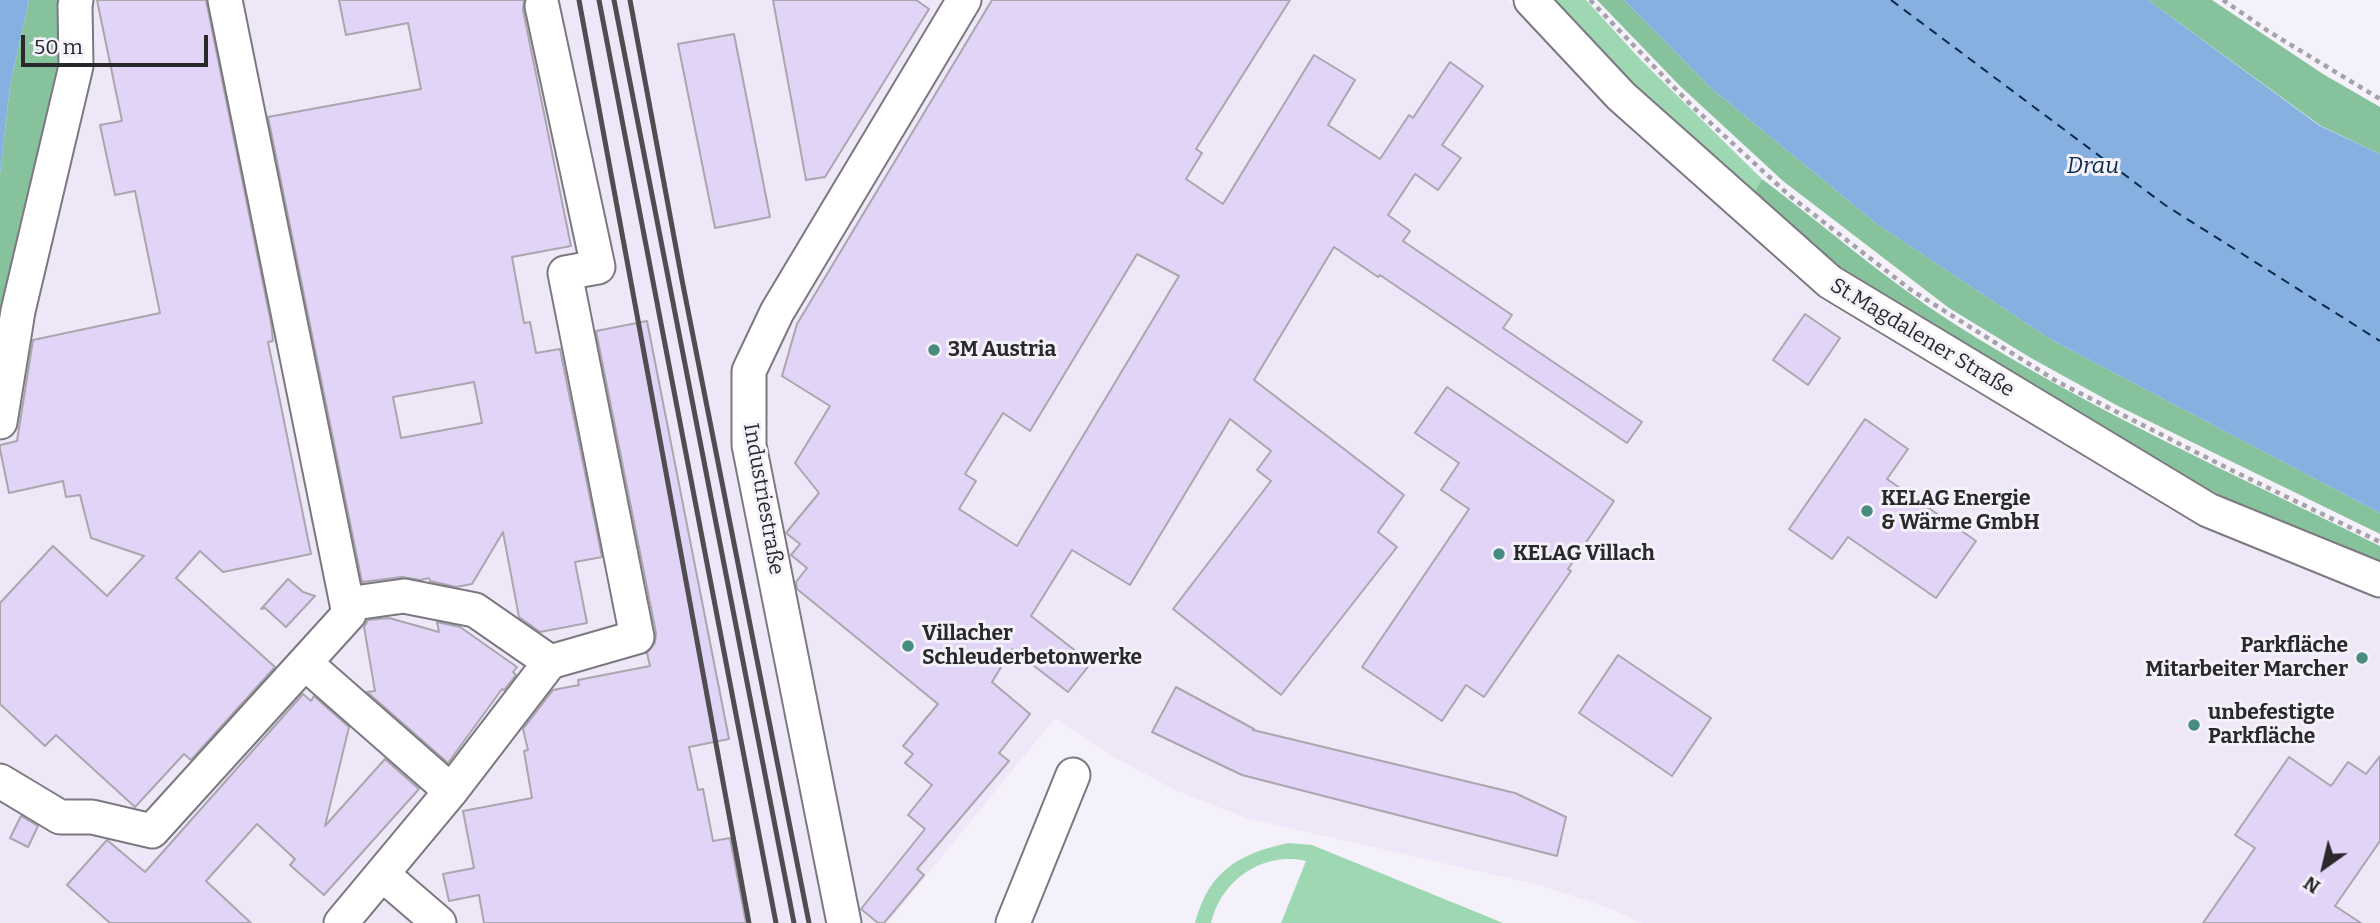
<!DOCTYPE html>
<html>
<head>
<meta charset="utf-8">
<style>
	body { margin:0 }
	#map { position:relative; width:2380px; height:923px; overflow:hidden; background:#f5f1fa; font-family:Bitter,serif }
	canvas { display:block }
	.north { position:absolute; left:2289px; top:832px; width:70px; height:70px; -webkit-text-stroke:5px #f5f1fa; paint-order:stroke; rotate:214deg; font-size:19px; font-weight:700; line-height:28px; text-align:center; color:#29282b }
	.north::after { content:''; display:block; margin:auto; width:24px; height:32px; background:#29282b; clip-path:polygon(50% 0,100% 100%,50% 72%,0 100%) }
	.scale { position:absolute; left:21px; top:35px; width:187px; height:32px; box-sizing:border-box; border:4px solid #29282b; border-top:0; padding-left:9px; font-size:21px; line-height:24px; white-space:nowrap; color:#29282b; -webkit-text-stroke:5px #f5f1fa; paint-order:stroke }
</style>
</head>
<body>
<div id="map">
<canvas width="2380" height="923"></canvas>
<div class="north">N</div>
<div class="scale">50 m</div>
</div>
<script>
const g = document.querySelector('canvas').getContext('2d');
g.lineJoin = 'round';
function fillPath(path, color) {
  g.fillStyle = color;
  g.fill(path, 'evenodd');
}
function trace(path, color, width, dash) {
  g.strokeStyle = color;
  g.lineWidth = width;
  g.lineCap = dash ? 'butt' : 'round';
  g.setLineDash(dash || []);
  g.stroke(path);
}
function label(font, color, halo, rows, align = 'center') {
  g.font = font + ' Bitter,serif';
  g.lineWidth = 6;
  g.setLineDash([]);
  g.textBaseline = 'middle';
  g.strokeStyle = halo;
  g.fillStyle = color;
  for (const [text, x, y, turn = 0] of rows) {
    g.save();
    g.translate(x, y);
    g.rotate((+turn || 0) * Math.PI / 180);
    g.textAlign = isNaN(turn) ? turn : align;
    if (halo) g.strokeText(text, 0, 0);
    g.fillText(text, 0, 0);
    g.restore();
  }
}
fillPath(new Path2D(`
	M 67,0 L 1508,0 L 1610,109 L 1819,298 L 2199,526 L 2380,599 L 2380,923 L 1642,923 L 1607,907 L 1543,886 L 1246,818 L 1175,790 L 1114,757 L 1055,718 L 888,923 L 0,923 L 0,348 L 44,151 Z`), '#eee7f8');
fillPath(new Path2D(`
	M 1554,0 L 1586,0 L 1641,60 L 1762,179 L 1755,191 L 1758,204 L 1626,78 Z
	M 1288,843 L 1312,845 L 1503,923 L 1281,923 L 1306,861 C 1263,851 1221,880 1211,923 L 1195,923 C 1209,871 1238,854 1288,843 Z`), '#9dd8b2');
fillPath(new Path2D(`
	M 29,0 L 67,0 L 44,151 L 0,348 L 0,175 L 10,86 Z
	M 1597,0 L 1624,0 L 1712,89 L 1877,224 L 2050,339 L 2380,513 L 2380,534 L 2118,406 L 2031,358 L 1949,308 L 1783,181 L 1679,85 Z
	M 2148,0 L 2212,0 L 2323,74 L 2380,107 L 2380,154 L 2321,126 Z
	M 1762,179 C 1826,227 1886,280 1953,323 C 2088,409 2236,475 2380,546 L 2380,573 L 2176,474 L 1853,278 L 1758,204 L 1755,191 Z`), '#86c39c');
fillPath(new Path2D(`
	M 0,0 L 29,0 L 10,86 L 0,175 Z
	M 1624,0 L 2148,0 L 2320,126 L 2380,154 L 2380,513 L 2050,339 L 1877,224 L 1712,89 Z`), '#85b0e0');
trace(new Path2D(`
	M 1891,0 L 2165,205 L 2380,341`), '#0b2b4a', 2, [9, 7]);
const building = new Path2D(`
	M 97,0 L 206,0 L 271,323 L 273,341 L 268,342 L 311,554 L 223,572 L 200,551 L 176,578 L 275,667 L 191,760 L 184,754 L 135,807 L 56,735 L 45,746 L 0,704 L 0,603 L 53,546 L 107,596 L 144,556 L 91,538 L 80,495 L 66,497 L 63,481 L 9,493 L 0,449 L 0,445 L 17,441 L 33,340 L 160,313 L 135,191 L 115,195 L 100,125 L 122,121 Z
	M 339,0 L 524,0 L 523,10 L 571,246 L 512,257 L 524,323 L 530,322 L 536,353 L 560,349 L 602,557 L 575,562 L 587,623 L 540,632 L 519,617 L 503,532 L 472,584 L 456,587 L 430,581 L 429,578 L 420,580 L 402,577 L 362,582 L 268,117 L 421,89 L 408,23 L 346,35 ZM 474,382 L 482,423 L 401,438 L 393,397 Z
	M 773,0 L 916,0 L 929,9 L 825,177 L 806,180 Z
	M 992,0 L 1290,0 L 1196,149 L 1202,153 L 1186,179 L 1223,204 L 1314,55 L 1355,80 L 1328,125 L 1380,159 L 1409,115 L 1413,118 L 1450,62 L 1483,86 L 1442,145 L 1461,158 L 1438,190 L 1415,174 L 1388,215 L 1410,231 L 1403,241 L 1512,315 L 1503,328 L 1642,422 L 1627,443 L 1380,275 L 1378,277 L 1334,247 L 1254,380 L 1404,495 L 1378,532 L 1397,547 L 1281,695 L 1173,609 L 1271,481 L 1257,470 L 1271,451 L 1230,419 L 1130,585 L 1072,550 L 1031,616 L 1091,663 L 1068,692 L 1012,649 L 992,682 L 1030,714 L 999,753 L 1009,761 L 917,869 L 924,875 L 884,923 L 878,923 L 861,909 L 925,829 L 908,815 L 932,785 L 905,763 L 913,754 L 903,746 L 938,704 L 797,589 L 796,582 L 807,568 L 791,555 L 800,544 L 786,533 L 819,493 L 795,463 L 830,406 L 782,376 L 797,324 ZM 1137,254 L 1179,276 L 1017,546 L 959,509 L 976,481 L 965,474 L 1003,413 L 1030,431 Z
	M 734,34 L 770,217 L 715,228 L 678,44 Z
	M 1805,314 L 1840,338 L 1808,385 L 1773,360 Z
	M 647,321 L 729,739 L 689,747 L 698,790 L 703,789 L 713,841 L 730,838 L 746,923 L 484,923 L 479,895 L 449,901 L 443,874 L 474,868 L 463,811 L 532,798 L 524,751 L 528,750 L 523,729 L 553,690 L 579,685 L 578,680 L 650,666 L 647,653 L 655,643 L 656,633 L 596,331 Z
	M 1447,387 L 1614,501 L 1568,569 L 1571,571 L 1484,697 L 1466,685 L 1442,721 L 1362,667 L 1469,509 L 1441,490 L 1459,463 L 1415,433 Z
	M 1865,419 L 1908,449 L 1887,479 L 1976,541 L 1936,598 L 1848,537 L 1832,559 L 1789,529 Z
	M 288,579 L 303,592 L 315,596 L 286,627 L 265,608 L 261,609 Z
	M 389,618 L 439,632 L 437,622 L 460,627 L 517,667 L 513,672 L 516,675 L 504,690 L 502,689 L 448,763 L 367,692 L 375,691 L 364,627 L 368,620 Z
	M 1618,655 L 1711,718 L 1672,776 L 1579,713 Z
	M 1176,687 L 1254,729 L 1253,730 L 1515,793 L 1566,817 L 1557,856 L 1242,775 L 1152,732 Z
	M 303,694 L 311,701 L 314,696 L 349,727 L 325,826 L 385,759 L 419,789 L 324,895 L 290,865 L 295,859 L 257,824 L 206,881 L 251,923 L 110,923 L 67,885 L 107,840 L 145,872 Z
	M 2380,756 L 2380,841 L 2335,906 L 2361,923 L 2203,923 L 2255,848 L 2235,835 L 2289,757 L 2331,786 L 2348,762 L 2366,774 Z
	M 21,816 L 38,826 L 28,847 L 10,838 Z`);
fillPath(building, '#e2d4f7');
trace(building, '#a9a6ae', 2);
const minor = new Path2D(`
	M 1531,0 L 1621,96 L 1830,282 L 2208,510 L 2380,580
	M 0,422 L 18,311 L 76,66 L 75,6 L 76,0
	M 347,604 L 404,596 L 475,610 L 550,662
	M 305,663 L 451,791
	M 0,781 L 60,817 L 92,817 L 152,831 L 349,614 L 225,0
	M 382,874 L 439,923
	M 341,923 L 451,791 L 550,662 L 637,637 L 565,273 L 598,267 L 542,6
	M 844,923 L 749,445 L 749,371 L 777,312 L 964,0
	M 1013,923 L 1073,775`);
trace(minor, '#7c7880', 37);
trace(new Path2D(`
	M 1590,0 L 1693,107 L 1790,196 L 1911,290 L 2058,382 L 2227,468 L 2380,542
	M 2223,0 L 2268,31 L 2380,99`), '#a5a2a9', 4.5, [5, 5]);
trace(minor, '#fff', 33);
trace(new Path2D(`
	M 579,0 L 749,923
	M 599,0 L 776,923
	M 614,0 L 794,923
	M 630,0 L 682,280 L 809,923`), '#4f4d51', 5);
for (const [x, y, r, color] of [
	[934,350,7,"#488b7f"],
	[1867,511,7,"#488b7f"],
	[1499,554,7,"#488b7f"],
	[908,646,7,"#488b7f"],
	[2362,658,7,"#488b7f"],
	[2194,725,7,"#488b7f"]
]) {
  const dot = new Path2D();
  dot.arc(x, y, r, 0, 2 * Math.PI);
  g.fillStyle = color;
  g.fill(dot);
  trace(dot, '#f5f1fa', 2.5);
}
label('21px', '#29282b', '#f5f1fa', [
	["St.Magdalener Straße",1922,338,31],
	["Industriestraße",763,499,80]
]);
label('bold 21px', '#29282b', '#f5f1fa', [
	["3M Austria",948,350],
	["KELAG Energie",1881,499],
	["& Wärme GmbH",1881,523],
	["KELAG Villach",1513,554],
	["Villacher",922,634],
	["Schleuderbetonwerke",922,658],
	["Parkfläche",2348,646,"right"],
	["Mitarbeiter Marcher",2348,670,"right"],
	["unbefestigte",2208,713],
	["Parkfläche",2208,737]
], 'left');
label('italic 23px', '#0b2b4a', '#f5f1fa', [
	["Drau",2093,167]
]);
</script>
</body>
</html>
